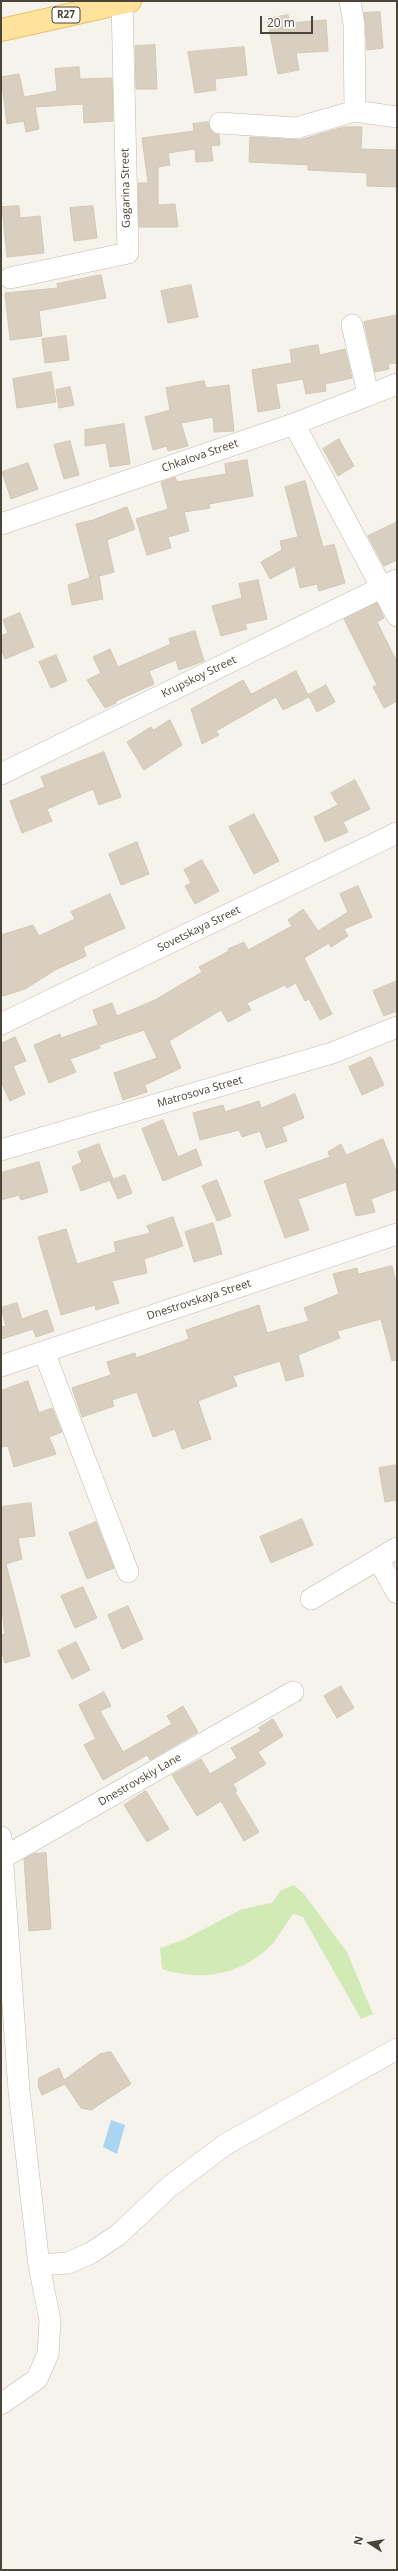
<!DOCTYPE html>
<html>
<head>
<meta charset="utf-8">
<style>
	body { margin:0 }
	#map { position:relative; width:398px; height:2571px; overflow:hidden; background:#f6f3ec; font-family:"Open Sans",sans-serif }
	canvas { display:block }
	.frame { position:absolute; inset:0; border:2px solid #4b4439; pointer-events:none }
	.north { position:absolute; left:350px; top:2523px; width:40px; height:40px; -webkit-text-stroke:3px #fff; paint-order:stroke; rotate:282deg; font-size:11px; font-weight:700; line-height:16px; text-align:center; color:#4b4439 }
	.north::after { content:''; display:block; margin:auto; width:14px; height:18px; background:#4b4439; clip-path:polygon(50% 0,100% 100%,50% 72%,0 100%) }
	.scale { position:absolute; left:260px; top:16px; width:53px; height:18px; box-sizing:border-box; border:2px solid #4b4439; border-top:0; padding-left:5px; font-size:12px; line-height:14px; white-space:nowrap; color:#4b4439; -webkit-text-stroke:3px #fff; paint-order:stroke }
</style>
</head>
<body>
<div id="map">
<canvas width="398" height="2571"></canvas>
<div class="frame"></div>
<div class="north">N</div>
<div class="scale">20 m</div>
</div>
<script>
const g = document.querySelector('canvas').getContext('2d');
g.lineJoin = 'round';
function fillPath(path, color) {
  g.fillStyle = color;
  g.fill(path, 'evenodd');
}
function trace(path, color, width, dash) {
  g.strokeStyle = color;
  g.lineWidth = width;
  g.lineCap = dash ? 'butt' : 'round';
  g.setLineDash(dash || []);
  g.stroke(path);
}
function label(font, color, halo, rows, align = 'center') {
  g.font = font + ' "Open Sans",sans-serif';
  g.lineWidth = 4;
  g.setLineDash([]);
  g.textBaseline = 'middle';
  g.strokeStyle = halo;
  g.fillStyle = color;
  for (const [text, x, y, turn = 0] of rows) {
    g.save();
    g.translate(x, y);
    g.rotate((+turn || 0) * Math.PI / 180);
    g.textAlign = isNaN(turn) ? turn : align;
    if (halo) g.strokeText(text, 0, 0);
    g.fillText(text, 0, 0);
    g.restore();
  }
}
fillPath(new Path2D(`
	M 294,1885 L 304,1894 L 347,1952 L 373,2014 L 361,2019 L 303,1917 L 293,1914 C 286,1923 281,1933 274,1942 C 244,1975 202,1982 162,1969 L 160,1948 L 183,1940 L 242,1909 L 272,1903 L 281,1890 Z`), '#d2eab5');
fillPath(new Path2D(`
	M 111,2120 L 125,2125 L 117,2154 L 103,2147 Z`), '#a9d4f2');
const building = new Path2D(`
	M 380,12 L 383,48 L 367,50 L 364,13 Z
	M 288,15 L 290,23 L 326,20 L 328,51 L 296,53 L 299,70 L 278,74 L 267,19 Z
	M 155,45 L 157,89 L 136,89 L 135,46 Z
	M 244,47 L 247,75 L 215,79 L 216,90 L 195,93 L 188,52 Z
	M 79,67 L 80,79 L 112,78 L 113,121 L 84,123 L 83,104 L 35,107 L 39,129 L 26,132 L 24,121 L 7,124 L 1,77 L 19,74 L 24,97 L 57,91 L 55,69 Z
	M 208,122 L 213,133 L 219,135 L 220,145 L 211,146 L 213,161 L 196,162 L 195,149 L 168,153 L 170,165 L 158,167 L 158,205 L 175,204 L 178,227 L 139,227 L 138,183 L 148,183 L 142,138 L 194,131 L 193,124 Z
	M 344,127 L 362,127 L 361,149 L 397,150 L 397,187 L 367,186 L 367,173 L 308,170 L 308,165 L 249,162 L 250,137 L 299,140 Z
	M 19,206 L 20,218 L 40,216 L 44,253 L 7,257 L 2,207 Z
	M 93,206 L 97,238 L 74,241 L 70,208 Z
	M 101,275 L 106,298 L 39,311 L 42,336 L 10,340 L 5,293 L 58,288 L 57,284 Z
	M 191,285 L 198,317 L 168,323 L 161,291 Z
	M 397,315 L 397,363 L 388,364 L 389,369 L 375,372 L 364,322 Z
	M 66,336 L 69,360 L 45,363 L 42,339 Z
	M 318,345 L 320,355 L 345,349 L 352,378 L 325,384 L 326,391 L 306,394 L 303,379 L 276,384 L 280,408 L 258,412 L 252,370 L 292,363 L 290,350 Z
	M 51,372 L 56,402 L 17,408 L 13,379 Z
	M 204,381 L 206,388 L 229,385 L 234,431 L 214,432 L 213,417 L 181,423 L 188,446 L 168,451 L 167,446 L 153,450 L 145,417 L 170,410 L 166,388 Z
	M 70,387 L 74,405 L 59,408 L 56,390 Z
	M 124,424 L 130,464 L 110,467 L 106,443 L 85,446 L 85,430 Z
	M 339,439 L 354,466 L 338,476 L 323,449 Z
	M 70,441 L 79,475 L 64,479 L 54,445 Z
	M 247,460 L 253,496 L 209,504 L 210,508 L 184,512 L 189,531 L 168,537 L 171,548 L 147,555 L 136,519 L 168,509 L 161,482 L 175,477 L 177,482 L 226,474 L 225,464 Z
	M 28,463 L 38,489 L 11,499 L 2,472 Z
	M 305,481 L 323,547 L 334,544 L 345,583 L 319,591 L 317,584 L 300,588 L 295,566 L 270,579 L 261,562 L 282,550 L 280,541 L 298,537 L 285,487 Z
	M 127,507 L 135,529 L 107,540 L 114,572 L 99,576 L 103,599 L 72,605 L 68,585 L 95,576 L 90,578 L 76,524 L 93,520 Z
	M 397,522 L 397,560 L 384,566 L 368,536 Z
	M 258,580 L 267,619 L 245,624 L 247,629 L 221,636 L 212,606 L 242,598 L 239,584 Z
	M 377,603 L 384,618 L 377,622 L 397,662 L 397,701 L 384,708 L 373,687 L 377,685 L 344,619 Z
	M 20,613 L 34,647 L 5,659 L 1,648 L 1,636 L 8,633 L 3,620 Z
	M 195,631 L 204,661 L 179,670 L 176,660 L 149,671 L 154,684 L 116,701 L 116,703 L 105,708 L 87,680 L 101,673 L 93,657 L 110,649 L 118,667 L 171,644 L 169,639 Z
	M 56,655 L 67,681 L 51,688 L 39,662 Z
	M 296,671 L 309,697 L 283,710 L 276,697 L 216,731 L 219,735 L 202,744 L 191,709 L 243,680 L 251,694 Z
	M 326,685 L 335,702 L 317,712 L 308,695 Z
	M 170,720 L 182,745 L 144,770 L 127,742 L 151,727 L 153,730 Z
	M 104,752 L 121,797 L 99,805 L 93,789 L 47,809 L 52,821 L 22,833 L 10,801 L 45,787 L 41,777 Z
	M 355,780 L 370,809 L 343,822 L 348,832 L 325,842 L 314,817 L 338,805 L 331,793 Z
	M 254,814 L 279,861 L 254,874 L 229,827 Z
	M 137,842 L 149,874 L 121,885 L 109,854 Z
	M 202,860 L 219,891 L 195,904 L 185,886 L 191,883 L 184,870 Z
	M 358,886 L 372,917 L 344,929 L 348,936 L 331,947 L 329,943 L 304,958 L 332,1014 L 320,1020 L 309,999 L 305,1001 L 296,983 L 287,988 L 285,985 L 247,1003 L 251,1010 L 228,1022 L 221,1010 L 169,1041 L 181,1068 L 145,1085 L 147,1092 L 123,1100 L 114,1073 L 157,1058 L 144,1030 L 99,1045 L 100,1048 L 70,1059 L 76,1072 L 49,1083 L 34,1045 L 60,1034 L 61,1038 L 98,1025 L 93,1010 L 112,1003 L 117,1016 L 155,1000 L 202,972 L 199,967 L 229,951 L 228,949 L 244,942 L 248,950 L 292,926 L 288,920 L 303,909 L 318,931 L 348,912 L 340,894 Z
	M 110,894 L 125,928 L 83,947 L 86,956 L 55,970 L 25,989 L 3,996 L 1,988 L 1,935 L 33,925 L 39,936 L 75,919 L 71,912 Z
	M 397,981 L 397,1011 L 384,1016 L 373,991 Z
	M 15,1037 L 26,1061 L 13,1066 L 25,1094 L 10,1101 L 1,1082 L 1,1040 L 2,1043 Z
	M 371,1057 L 384,1085 L 362,1095 L 349,1067 Z
	M 295,1094 L 304,1118 L 282,1127 L 287,1141 L 266,1148 L 260,1131 L 242,1137 L 239,1130 L 200,1140 L 193,1113 L 223,1105 L 225,1112 L 259,1101 L 261,1108 Z
	M 163,1120 L 178,1157 L 196,1149 L 202,1165 L 163,1181 L 142,1129 Z
	M 383,1139 L 397,1174 L 397,1189 L 371,1199 L 375,1212 L 356,1216 L 346,1182 L 298,1199 L 309,1230 L 285,1238 L 264,1181 L 330,1157 L 328,1152 L 341,1144 L 346,1155 Z
	M 99,1144 L 113,1179 L 81,1191 L 72,1167 L 82,1162 L 78,1152 Z
	M 39,1162 L 48,1192 L 21,1200 L 19,1195 L 1,1200 L 1,1173 Z
	M 125,1175 L 132,1193 L 118,1199 L 110,1181 Z
	M 217,1180 L 231,1216 L 217,1221 L 202,1186 Z
	M 173,1217 L 183,1246 L 144,1259 L 147,1273 L 112,1281 L 119,1303 L 96,1310 L 95,1305 L 61,1315 L 38,1237 L 66,1229 L 77,1264 L 116,1252 L 114,1242 L 150,1233 L 147,1226 Z
	M 213,1223 L 222,1254 L 194,1262 L 185,1232 Z
	M 392,1266 L 397,1287 L 397,1360 L 392,1361 L 381,1319 L 337,1331 L 340,1338 L 298,1355 L 304,1376 L 286,1381 L 280,1361 L 233,1376 L 237,1386 L 198,1401 L 211,1439 L 182,1449 L 175,1429 L 153,1437 L 137,1392 L 112,1400 L 114,1406 L 82,1417 L 72,1388 L 111,1375 L 107,1362 L 135,1353 L 136,1358 L 189,1339 L 186,1330 L 259,1305 L 267,1333 L 309,1321 L 304,1308 L 339,1294 L 333,1274 L 357,1268 L 358,1274 Z
	M 17,1303 L 22,1319 L 47,1310 L 54,1331 L 36,1337 L 33,1329 L 2,1339 L 1,1327 L 6,1326 L 1,1308 Z
	M 28,1381 L 39,1413 L 52,1408 L 62,1432 L 49,1437 L 56,1454 L 14,1467 L 8,1446 L 1,1447 L 1,1391 Z
	M 397,1465 L 397,1500 L 385,1502 L 379,1468 Z
	M 31,1503 L 35,1536 L 18,1538 L 22,1559 L 6,1564 L 30,1656 L 5,1663 L 1,1648 L 1,1635 L 5,1634 L 1,1603 L 1,1507 Z
	M 302,1519 L 313,1545 L 271,1563 L 260,1537 Z
	M 96,1522 L 114,1568 L 87,1579 L 69,1533 Z
	M 83,1587 L 97,1618 L 75,1628 L 61,1596 Z
	M 128,1606 L 143,1639 L 122,1649 L 108,1615 Z
	M 76,1642 L 90,1670 L 72,1679 L 58,1651 Z
	M 341,1686 L 354,1708 L 337,1718 L 324,1696 Z
	M 104,1692 L 111,1706 L 100,1711 L 123,1752 L 172,1724 L 167,1716 L 183,1706 L 198,1732 L 150,1760 L 147,1755 L 103,1780 L 84,1745 L 96,1739 L 79,1705 Z
	M 273,1719 L 283,1736 L 258,1752 L 266,1764 L 233,1784 L 237,1791 L 235,1792 L 259,1832 L 244,1841 L 221,1801 L 197,1816 L 172,1775 L 201,1759 L 210,1774 L 237,1758 L 231,1748 L 261,1731 L 259,1728 Z
	M 146,1791 L 169,1829 L 147,1842 L 124,1805 Z
	M 46,1853 L 51,1929 L 29,1931 L 24,1859 L 33,1854 Z
	M 111,2052 L 131,2084 L 91,2110 L 81,2108 L 65,2084 L 42,2095 L 38,2086 L 39,2078 L 59,2068 L 64,2080 L 100,2054 Z`);
fillPath(building, '#d8cfc1');
trace(building, '#d3c7b4', 1);
const minor = new Path2D(`
	M 355,111 L 397,117
	M 220,123 L 296,128 L 355,111 L 354,24 L 350,1
	M 10,278 L 128,253 L 122,3
	M 352,325 L 368,394
	M 294,424 L 397,616
	M 1,524 L 294,424 L 397,384
	M 1,774 L 397,580
	M 1,1024 L 397,833
	M 1,1150 L 332,1053 L 397,1027
	M 44,1352 L 128,1572
	M 1,1366 L 397,1234
	M 378,1559 L 397,1593
	M 311,1599 L 397,1548
	M 1,1837 L 19,2091 L 39,2265 L 50,2321 L 48,2354 L 37,2379 L 1,2404
	M 4,1857 L 293,1692
	M 39,2265 L 68,2263 L 91,2253 L 118,2235 L 169,2187 L 226,2144 L 397,2049`);
const major = new Path2D(`
	M 1,30 L 130,1`);
trace(minor, '#c2bbae', 22);
trace(major, '#e6c16a', 24);
trace(minor, '#fff', 21);
trace(major, '#ffe39c', 22);
for (const [x, y, w] of [
	[66,15,28]
]) {
  const box = new Path2D();
  box.roundRect(x - w / 2, y - 8, w, 16, 3);
  g.fillStyle = '#fff';
  g.fill(box);
  trace(box, '#4b4439', 1);
}
label('bold 10px', '#4b4439', null, [
	["R27",66,15]
]);
label('11px', '#4b4439', '#fff', [
	["Gagarina Street",126,188,-91],
	["Chkalova Street",200,456,-19],
	["Krupskoy Street",199,677,-26],
	["Sovetskaya Street",199,929,-26],
	["Matrosova Street",200,1092,-16],
	["Dnestrovskaya Street",199,1300,-18],
	["Dnestrovskiy Lane",140,1780,-30]
]);
</script>
</body>
</html>
